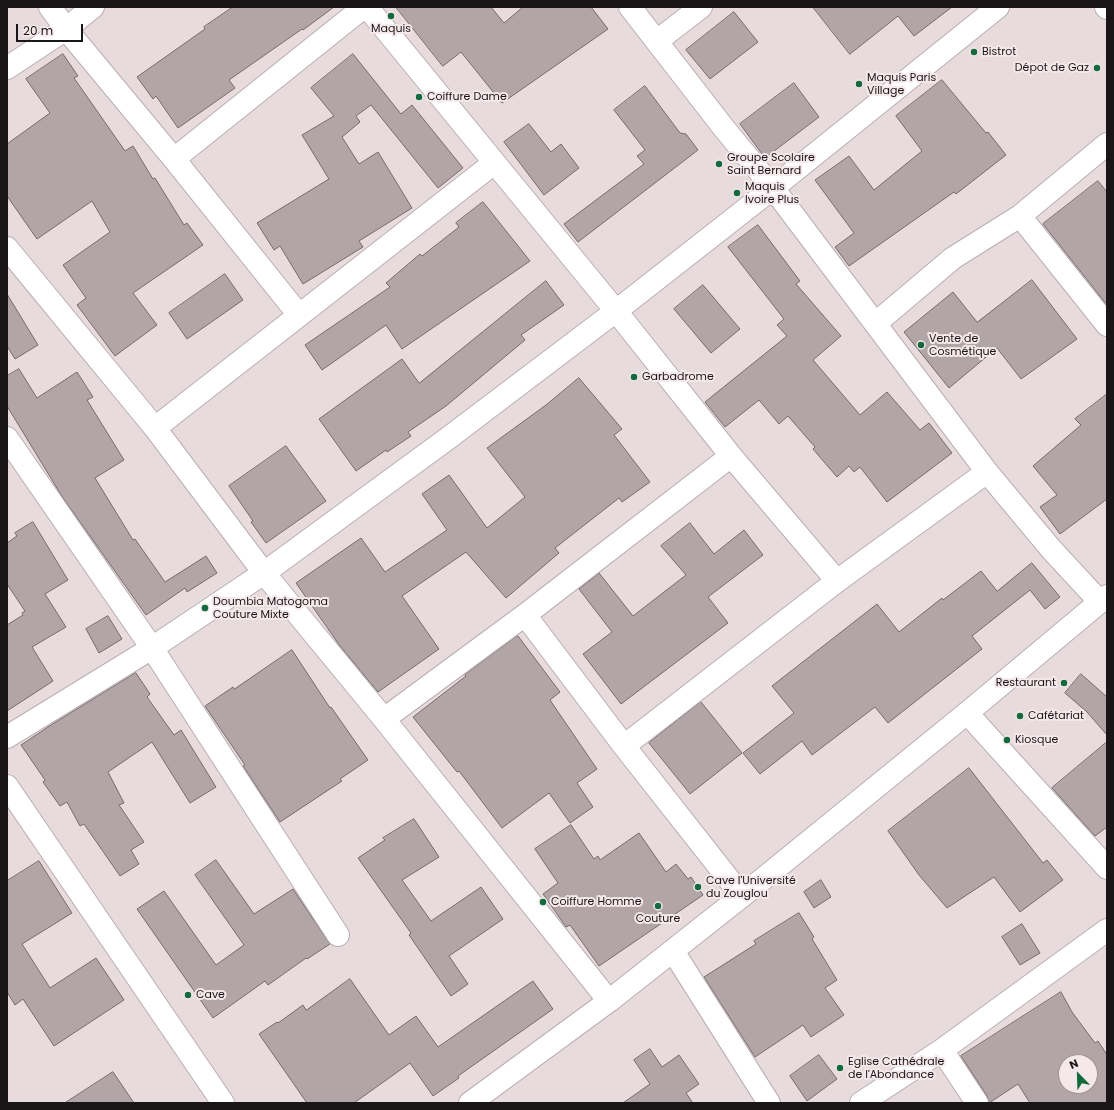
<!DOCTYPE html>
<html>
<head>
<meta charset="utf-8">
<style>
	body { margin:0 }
	#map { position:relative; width:1114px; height:1110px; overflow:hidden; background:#e8dbdd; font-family:Poppins,sans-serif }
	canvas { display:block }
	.frame { position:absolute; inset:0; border:8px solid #1a1516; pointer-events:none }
	.north { position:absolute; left:1058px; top:1054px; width:40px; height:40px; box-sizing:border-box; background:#f5e8eb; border:1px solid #9d9496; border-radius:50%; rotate:337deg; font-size:11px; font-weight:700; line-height:16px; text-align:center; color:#1a1516 }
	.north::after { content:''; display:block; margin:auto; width:14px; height:18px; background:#136a3c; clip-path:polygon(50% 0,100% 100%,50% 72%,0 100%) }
	.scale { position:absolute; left:16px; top:24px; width:67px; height:18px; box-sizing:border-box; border:2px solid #1a1516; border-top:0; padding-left:5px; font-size:12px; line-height:14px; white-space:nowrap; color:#1a1516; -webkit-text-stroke:3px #f5e8eb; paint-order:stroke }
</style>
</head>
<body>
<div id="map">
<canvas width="1114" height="1110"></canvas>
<div class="frame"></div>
<div class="north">N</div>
<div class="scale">20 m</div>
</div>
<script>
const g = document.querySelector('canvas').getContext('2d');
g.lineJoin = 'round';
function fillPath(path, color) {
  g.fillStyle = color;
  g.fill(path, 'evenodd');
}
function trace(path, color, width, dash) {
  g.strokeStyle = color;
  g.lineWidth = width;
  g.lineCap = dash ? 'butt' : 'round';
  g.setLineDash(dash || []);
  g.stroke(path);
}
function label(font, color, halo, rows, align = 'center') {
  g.font = font + ' Poppins,sans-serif';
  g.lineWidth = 4;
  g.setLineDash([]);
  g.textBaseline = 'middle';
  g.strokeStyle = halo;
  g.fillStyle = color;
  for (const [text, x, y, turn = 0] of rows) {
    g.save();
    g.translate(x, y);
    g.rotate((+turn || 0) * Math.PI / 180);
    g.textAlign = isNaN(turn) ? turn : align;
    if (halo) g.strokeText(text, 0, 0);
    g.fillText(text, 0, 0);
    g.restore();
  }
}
const building = new Path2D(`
	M 233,7 L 334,7 L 303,30 L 302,29 L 229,80 L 235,88 L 178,128 L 156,96 L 153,99 L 137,77 L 205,29 L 204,27 Z
	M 396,7 L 491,7 L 504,23 L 523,7 L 591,7 L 608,29 L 502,103 L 461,52 L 443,66 Z
	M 813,7 L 952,7 L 914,36 L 898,16 L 850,54 Z
	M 734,12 L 758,42 L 710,79 L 686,50 Z
	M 63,54 L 78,76 L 74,78 L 125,151 L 133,146 L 153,179 L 155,178 L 184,225 L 187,223 L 203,245 L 133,293 L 157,325 L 115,356 L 77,305 L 86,298 L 63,265 L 110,232 L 92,201 L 37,239 L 7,196 L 7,144 L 50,113 L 26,79 Z
	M 353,54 L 401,114 L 412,105 L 463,168 L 438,188 L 371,105 L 356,116 L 360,122 L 342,137 L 359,164 L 378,152 L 412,208 L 359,241 L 363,247 L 303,284 L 280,246 L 274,250 L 257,223 L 329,179 L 302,135 L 334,116 L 311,88 Z
	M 942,80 L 986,133 L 988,132 L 1006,155 L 956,194 L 954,192 L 849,266 L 835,247 L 854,233 L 815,180 L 849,156 L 874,190 L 922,151 L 896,116 Z
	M 794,83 L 819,117 L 765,158 L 740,124 Z
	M 645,86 L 680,133 L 686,134 L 698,150 L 578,242 L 564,224 L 644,164 L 637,156 L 645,150 L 614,110 Z
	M 529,124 L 551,152 L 561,144 L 579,168 L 544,195 L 504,142 Z
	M 1098,181 L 1107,192 L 1107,305 L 1043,224 Z
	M 483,202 L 530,261 L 402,349 L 386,325 L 322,370 L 305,345 L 390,287 L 386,283 L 420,254 L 422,256 L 459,227 L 456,223 Z
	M 758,225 L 800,281 L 796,284 L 841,336 L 813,360 L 860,415 L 887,392 L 920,430 L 929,423 L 952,453 L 887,502 L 860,467 L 854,472 L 849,466 L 837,477 L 813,449 L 815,447 L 788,416 L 779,424 L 759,400 L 725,427 L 705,402 L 787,336 L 777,325 L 784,319 L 728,247 Z
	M 225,274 L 243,300 L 187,339 L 169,313 Z
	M 1032,280 L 1077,339 L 1021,379 L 997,348 L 949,388 L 904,332 L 953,292 L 977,322 Z
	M 546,281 L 564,305 L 521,335 L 525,340 L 446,406 L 408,432 L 411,436 L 387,452 L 386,450 L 356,471 L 319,419 L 402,359 L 419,383 Z
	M 703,285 L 740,329 L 711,353 L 674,309 Z
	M 7,294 L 38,345 L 15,359 L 7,346 Z
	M 19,369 L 37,398 L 77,372 L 93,397 L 87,400 L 124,460 L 95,478 L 133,540 L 135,539 L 165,582 L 206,556 L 217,573 L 187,592 L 185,588 L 146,615 L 63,498 L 7,406 L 7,376 Z
	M 579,378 L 622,429 L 614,435 L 650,482 L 622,502 L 619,498 L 555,548 L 559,553 L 506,598 L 466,552 L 402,596 L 439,649 L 378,692 L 340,646 L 296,583 L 361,538 L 385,572 L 447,530 L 422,494 L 449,475 L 487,528 L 525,497 L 487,448 L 546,405 Z
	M 1107,394 L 1107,499 L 1060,534 L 1040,507 L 1057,495 L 1033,466 L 1081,425 L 1075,419 Z
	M 286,446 L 326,501 L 266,543 L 251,522 L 253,521 L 229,486 Z
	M 33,522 L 68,580 L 45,594 L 66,627 L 32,647 L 53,681 L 7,711 L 7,625 L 23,615 L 22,613 L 25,611 L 7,584 L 7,543 L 17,536 L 15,533 Z
	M 690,523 L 714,554 L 744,530 L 763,555 L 708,597 L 728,623 L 621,704 L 583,654 L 612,632 L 579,589 L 599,573 L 633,616 L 686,575 L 661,546 Z
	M 1032,563 L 1060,597 L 1045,609 L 1030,590 L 972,636 L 982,649 L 888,723 L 875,707 L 812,755 L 802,741 L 760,774 L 743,753 L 794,713 L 772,686 L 877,604 L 899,632 L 942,598 L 943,600 L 981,571 L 997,591 Z
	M 108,616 L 122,639 L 99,653 L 86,629 Z
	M 517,636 L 518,636 L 560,692 L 550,700 L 597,769 L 577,783 L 593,807 L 570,823 L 549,793 L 502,828 L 459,771 L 457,772 L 413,717 L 466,676 L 465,675 Z
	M 292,650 L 330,708 L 331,707 L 368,760 L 340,779 L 342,781 L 280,822 L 243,766 L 245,765 L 205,706 L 233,687 L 234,689 Z
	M 136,673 L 150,694 L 147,697 L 174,735 L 181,730 L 216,787 L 190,803 L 152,742 L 108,772 L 124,803 L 119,805 L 144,842 L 131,850 L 139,864 L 120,876 L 84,824 L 80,826 L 67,802 L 60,806 L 43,782 L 45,780 L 21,745 L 51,725 Z
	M 1081,674 L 1107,697 L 1107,735 L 1087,712 L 1065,693 Z
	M 701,702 L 742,753 L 690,794 L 649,743 Z
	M 1107,742 L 1107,827 L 1095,836 L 1052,788 Z
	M 969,768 L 1043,863 L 1047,860 L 1063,880 L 1020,912 L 994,877 L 947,908 L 919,875 L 888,831 Z
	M 414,819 L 439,857 L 402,880 L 431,921 L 481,887 L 503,919 L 449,956 L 468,984 L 451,996 L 409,935 L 411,933 L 358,858 L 385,840 L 383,838 Z
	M 571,825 L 594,859 L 598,856 L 600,860 L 639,833 L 666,872 L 676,864 L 688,879 L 691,877 L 703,895 L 599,966 L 570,925 L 566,927 L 543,894 L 558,883 L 535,849 Z
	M 216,860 L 254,914 L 293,889 L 330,944 L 307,959 L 306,958 L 268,985 L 265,981 L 213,1018 L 137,909 L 164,891 L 216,965 L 244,945 L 195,875 Z
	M 39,861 L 72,913 L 22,944 L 50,988 L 96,958 L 124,1000 L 54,1046 L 23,999 L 15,1005 L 7,992 L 7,881 Z
	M 821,880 L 831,897 L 814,908 L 804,892 Z
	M 799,913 L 814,937 L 812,939 L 837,980 L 825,988 L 844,1015 L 811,1037 L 803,1025 L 755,1057 L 704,977 L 756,944 L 754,941 Z
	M 1022,924 L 1040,953 L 1020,965 L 1002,937 Z
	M 350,979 L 389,1035 L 416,1016 L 438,1047 L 533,981 L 553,1009 L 458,1076 L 459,1078 L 433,1096 L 410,1063 L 354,1103 L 307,1103 L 259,1034 L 277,1022 L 278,1023 L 303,1005 L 306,1010 Z
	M 1061,992 L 1072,1012 L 1095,1043 L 1098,1041 L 1107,1055 L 1107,1103 L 1030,1103 L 1018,1084 L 989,1103 L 987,1096 L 961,1056 ZM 1066,1062 L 1090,1062 L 1090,1086 L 1066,1086 Z
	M 650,1049 L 662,1067 L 679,1055 L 699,1084 L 686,1093 L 693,1103 L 623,1103 L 650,1084 L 634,1060 Z
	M 819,1055 L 837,1079 L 807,1101 L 790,1076 Z
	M 113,1072 L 134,1103 L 65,1103 Z`);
fillPath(building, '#b1a5a7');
trace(building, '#756a6c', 1);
const minor = new Path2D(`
	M 50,7 L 66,29 L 174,159 L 299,315
	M 367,7 L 616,311 L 731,456 L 837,581
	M 630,7 L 723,127 L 773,188 L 987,472 L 1051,549 L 1100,602
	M 1106,7 L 1107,8
	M 657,41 L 701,7
	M 7,68 L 66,29 L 93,7
	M 1107,144 L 1020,216 L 1107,325
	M 174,159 L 364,7
	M 7,248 L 155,428 L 264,573 L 384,719 L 609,1001
	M 876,323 L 953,258 L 1020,216
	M 155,428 L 494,163
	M 7,438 L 152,648 L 338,935
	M 525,615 L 624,746 L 742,896
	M 967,713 L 1107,868
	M 384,719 L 525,615 L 731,456
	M 7,737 L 152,648 L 264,573 L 447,439 L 616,311 L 773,188 L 998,7
	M 624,746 L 837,581 L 987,472
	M 7,786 L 223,1103
	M 673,951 L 769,1103
	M 942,1050 L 977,1103
	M 861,1103 L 942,1050 L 1107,930`);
const tertiary = new Path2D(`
	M 470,1103 L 609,1001 L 742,896 L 967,713 L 1107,596`);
trace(minor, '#baaeb0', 24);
trace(tertiary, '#baaeb0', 24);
trace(minor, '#fff', 22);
trace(tertiary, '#fff', 22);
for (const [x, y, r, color] of [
	[391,16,4,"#136a3c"],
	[974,52,4,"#136a3c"],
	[1097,68,4,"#136a3c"],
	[859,84,4,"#136a3c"],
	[419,97,4,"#136a3c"],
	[719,164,4,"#136a3c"],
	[737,193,4,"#136a3c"],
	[921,345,4,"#136a3c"],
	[634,377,4,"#136a3c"],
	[205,608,4,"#136a3c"],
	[1064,683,4,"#136a3c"],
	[1020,716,4,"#136a3c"],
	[1007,740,4,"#136a3c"],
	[698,887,4,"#136a3c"],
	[543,902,4,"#136a3c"],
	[658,906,4,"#136a3c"],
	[188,995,4,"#136a3c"],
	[840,1068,4,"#136a3c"]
]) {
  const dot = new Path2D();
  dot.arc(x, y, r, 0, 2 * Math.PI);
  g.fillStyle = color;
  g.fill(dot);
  trace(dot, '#f5e8eb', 1.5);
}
label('11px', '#1a1516', '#f5e8eb', [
	["Maquis",391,29,"center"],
	["Bistrot",982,52],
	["Dépot de Gaz",1089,68,"right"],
	["Maquis Paris",867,78],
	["Village",867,91],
	["Coiffure Dame",427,97],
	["Groupe Scolaire",727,158],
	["Saint Bernard",727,171],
	["Maquis",745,187],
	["Ivoire Plus",745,200],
	["Vente de",929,339],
	["Cosmétique",929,352],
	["Garbadrome",642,377],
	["Doumbia Matogoma",213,602],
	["Couture Mixte",213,615],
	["Restaurant",1056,683,"right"],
	["Cafétariat",1028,716],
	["Kiosque",1015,740],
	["Cave l'Université",706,881],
	["du Zouglou",706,894],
	["Coiffure Homme",551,902],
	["Couture",658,919,"center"],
	["Cave",196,995],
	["Eglise Cathédrale",848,1062],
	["de l'Abondance",848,1075]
], 'left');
</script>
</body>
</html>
